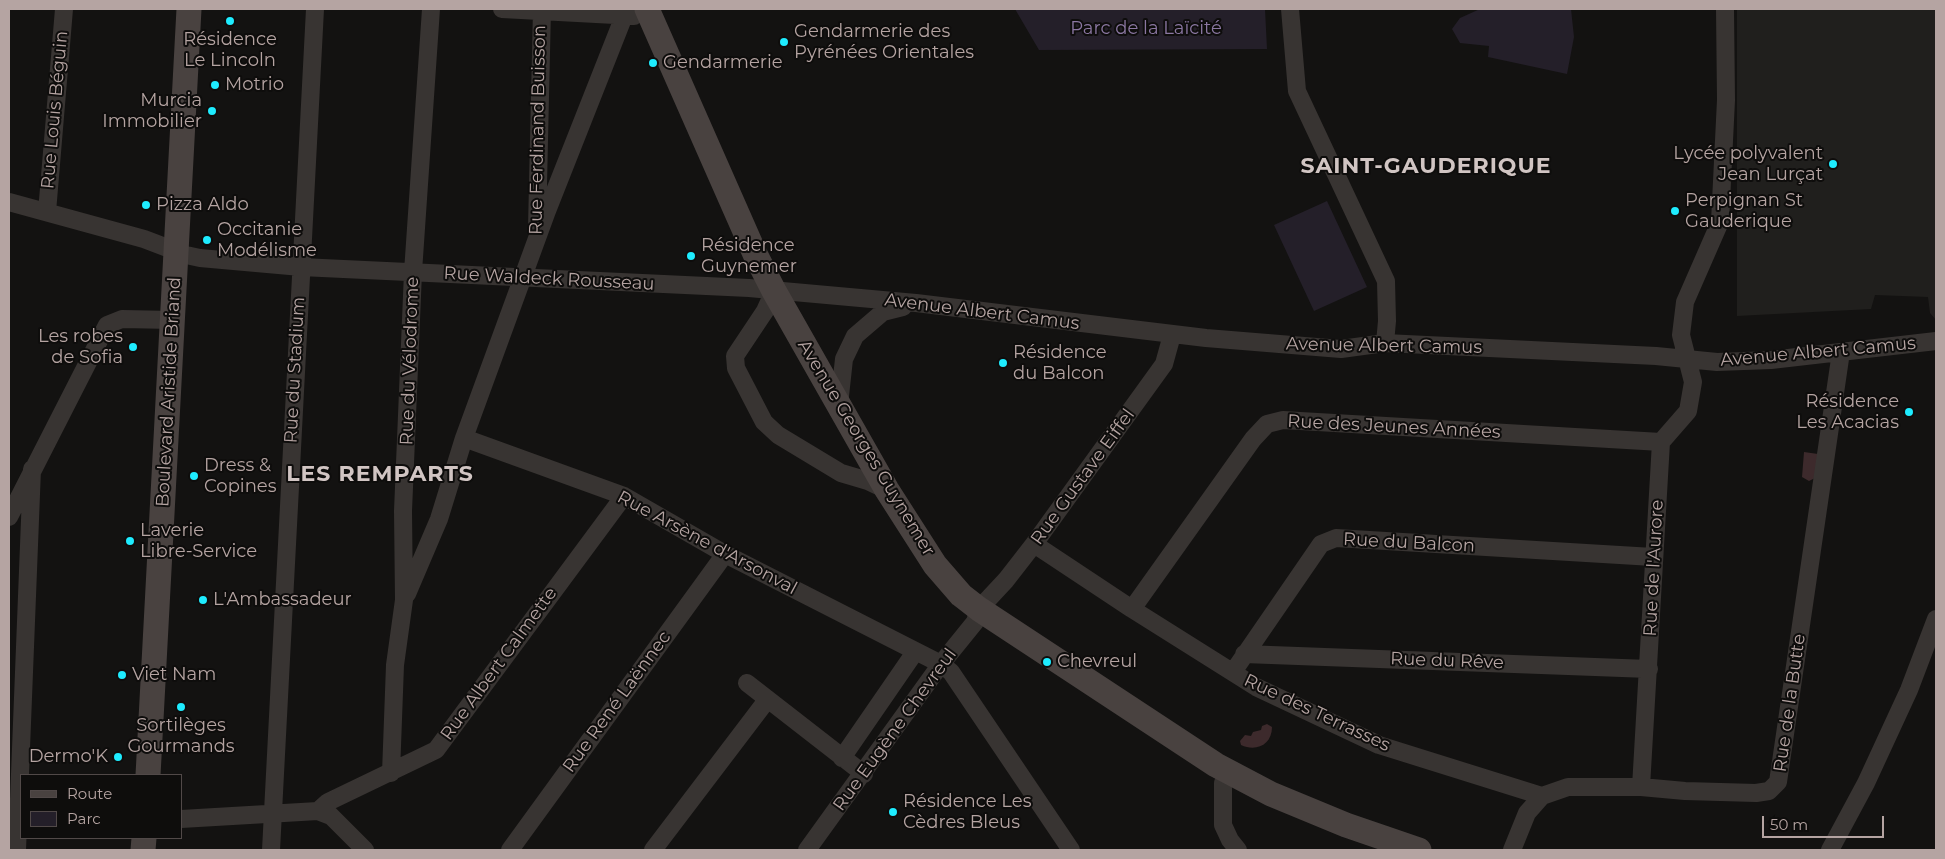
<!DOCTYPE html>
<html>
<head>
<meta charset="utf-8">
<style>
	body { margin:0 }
	#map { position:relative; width:1945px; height:859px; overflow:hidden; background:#131211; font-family:Montserrat,sans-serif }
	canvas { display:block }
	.frame { position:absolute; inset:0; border:10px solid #b5a4a2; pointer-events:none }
	.legend { position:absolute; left:20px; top:774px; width:162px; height:65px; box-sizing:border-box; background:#0e0d0c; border:1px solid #514948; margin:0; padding:6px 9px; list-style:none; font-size:15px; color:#b5a4a2 }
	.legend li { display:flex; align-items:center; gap:10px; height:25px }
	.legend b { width:25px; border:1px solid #514948 }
	.scale { position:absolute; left:1762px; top:816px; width:122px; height:22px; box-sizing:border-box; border:2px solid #b5a4a2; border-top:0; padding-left:6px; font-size:15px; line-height:18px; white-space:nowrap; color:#b5a4a2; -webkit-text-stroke:4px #0e0d0c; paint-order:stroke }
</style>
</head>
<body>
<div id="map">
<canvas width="1945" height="859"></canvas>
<div class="frame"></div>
<ul class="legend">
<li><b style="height:6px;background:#494240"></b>Route</li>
<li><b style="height:14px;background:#241f29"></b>Parc</li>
</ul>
<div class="scale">50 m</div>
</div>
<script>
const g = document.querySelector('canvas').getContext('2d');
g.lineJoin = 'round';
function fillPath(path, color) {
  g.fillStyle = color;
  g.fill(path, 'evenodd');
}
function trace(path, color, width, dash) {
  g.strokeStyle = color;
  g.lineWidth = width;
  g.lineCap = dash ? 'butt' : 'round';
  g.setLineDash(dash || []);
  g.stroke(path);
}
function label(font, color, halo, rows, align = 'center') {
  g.font = font + ' Montserrat,sans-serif';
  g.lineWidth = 4;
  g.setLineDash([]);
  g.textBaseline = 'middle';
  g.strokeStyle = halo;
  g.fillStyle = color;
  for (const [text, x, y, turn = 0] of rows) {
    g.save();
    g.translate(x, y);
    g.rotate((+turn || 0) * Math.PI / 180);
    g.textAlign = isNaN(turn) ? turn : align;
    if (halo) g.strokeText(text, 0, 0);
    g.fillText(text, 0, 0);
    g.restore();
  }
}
fillPath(new Path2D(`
	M 1737,9 L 1936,9 L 1936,320 L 1930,313 L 1928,297 L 1875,295 L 1871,309 L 1737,316 Z`), '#201f1d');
fillPath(new Path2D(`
	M 1015,9 L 1265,9 L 1267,49 L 1039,50 Z
	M 1480,9 L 1571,9 L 1574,37 L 1567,74 L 1488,57 L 1489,46 L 1460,43 L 1452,29 L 1460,18 Z
	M 1327,201 L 1367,287 L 1314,311 L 1274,225 Z`), '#241f29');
fillPath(new Path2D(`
	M 1804,452 L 1818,454 L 1815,478 L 1809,481 L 1802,477 Z
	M 1267,724 L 1272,727 C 1272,745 1256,752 1241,745 L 1240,741 L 1245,735 L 1251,736 L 1253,732 L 1261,730 L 1262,726 Z`), '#3d2a2c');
trace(new Path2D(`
	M 502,9 L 634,16
	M 1290,9 L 1297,91 L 1386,281 L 1387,321 L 1385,343
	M 9,202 L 144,239 L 186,255 L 200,258 L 301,267 L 749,288 L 916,303 L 1206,338 L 1341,349 L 1385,343 L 1656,356 L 1717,362 L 1771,360 L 1936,341
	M 47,212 L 64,9
	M 537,228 L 542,9
	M 774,291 L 765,311 L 735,356 L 736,368 L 764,422 L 778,435 L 841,473 L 868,481 L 887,490
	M 839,405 L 844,359 L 855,336 L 883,312 L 903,307
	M 464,438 L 624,496 L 725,554 L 941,664 L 951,672 L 1071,850
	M 9,517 L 107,325 L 122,319 L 173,320
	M 1034,544 L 1132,609 L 1256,687 L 1379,745 L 1542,796
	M 407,594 L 439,519 L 464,438 L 547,211 L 624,16
	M 1132,609 L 1253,439 L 1267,424 L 1283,420 L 1661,442
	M 1244,654 L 1649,669
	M 1233,672 L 1321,544 L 1336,538 L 1653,557
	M 747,683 L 864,774
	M 842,758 L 915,652
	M 1228,771 L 1223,783 L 1223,825 L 1230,840 L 1238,850
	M 391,773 L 395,665 L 404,600 L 403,511 L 413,272 L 431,9
	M 1641,787 L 1661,442 L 1688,411 L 1693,382 L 1681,335 L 1685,302 L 1720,222 L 1726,100 L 1725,9
	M 318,811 L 328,802 L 436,750 L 624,496
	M 181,819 L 318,811 L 331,816 L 365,850
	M 17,850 L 32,469
	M 271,850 L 315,9
	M 510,850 L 725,554
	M 653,850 L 767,700
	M 807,850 L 941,664 L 975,622 L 979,609 L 1006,580 L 1034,544 L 1164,364 L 1172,335
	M 1512,850 L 1527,813 L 1542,796 L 1568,787 L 1641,787 L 1685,791 L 1756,793 L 1769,791 L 1778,782 L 1841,352
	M 1830,850 L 1866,783 L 1909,690 L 1936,619`), '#383432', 18);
trace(new Path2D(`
	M 647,9 L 755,254 L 774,291 L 887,490 L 935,565 L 961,595 L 979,609 L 1216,765 L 1271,794 L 1346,825 L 1419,850
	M 148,775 L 189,9
	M 143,850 L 144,838`), '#494240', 25);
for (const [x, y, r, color] of [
	[230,21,5,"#1eecff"],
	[784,42,5,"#1eecff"],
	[653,63,5,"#1eecff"],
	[215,85,5,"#1eecff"],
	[212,111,5,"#1eecff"],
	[1833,164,5,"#1eecff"],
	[146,205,5,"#1eecff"],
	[1675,211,5,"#1eecff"],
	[207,240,5,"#1eecff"],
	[691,256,5,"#1eecff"],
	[133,347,5,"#1eecff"],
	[1003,363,5,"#1eecff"],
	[1909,412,5,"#1eecff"],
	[194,476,5,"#1eecff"],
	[130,541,5,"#1eecff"],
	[203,600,5,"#1eecff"],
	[1047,662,5,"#1eecff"],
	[122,675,5,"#1eecff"],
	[181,707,5,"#1eecff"],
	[118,757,5,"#1eecff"],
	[893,812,5,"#1eecff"]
]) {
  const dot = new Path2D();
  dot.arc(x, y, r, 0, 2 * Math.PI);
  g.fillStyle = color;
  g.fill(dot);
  trace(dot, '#0e0d0c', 2);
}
label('18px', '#8b77a2', '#0e0d0c', [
	["Parc de la Laïcité",1146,29]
]);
label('18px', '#b5a4a2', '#0e0d0c', [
	["Gendarmerie des",794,32],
	["Pyrénées Orientales",794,53],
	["Résidence",230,40,"center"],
	["Le Lincoln",230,61,"center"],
	["Gendarmerie",663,63],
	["Motrio",225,85],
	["Murcia",202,101,"right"],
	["Immobilier",202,122,"right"],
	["Lycée polyvalent",1823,154,"right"],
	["Jean Lurçat",1823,175,"right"],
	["Perpignan St",1685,201],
	["Gauderique",1685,222],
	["Pizza Aldo",156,205],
	["Occitanie",217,230],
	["Modélisme",217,251],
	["Résidence",701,246],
	["Guynemer",701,267],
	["Les robes",123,337,"right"],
	["de Sofia",123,358,"right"],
	["Résidence",1013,353],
	["du Balcon",1013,374],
	["Résidence",1899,402,"right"],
	["Les Acacias",1899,423,"right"],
	["Dress &",204,466],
	["Copines",204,487],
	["Laverie",140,531],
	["Libre-Service",140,552],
	["L'Ambassadeur",213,600],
	["Chevreul",1057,662],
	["Viet Nam",132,675],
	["Sortilèges",181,726,"center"],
	["Gourmands",181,747,"center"],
	["Dermo'K",108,757,"right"],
	["Résidence Les",903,802],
	["Cèdres Bleus",903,823]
], 'left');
label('18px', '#b5a4a2', '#0e0d0c', [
	["Rue Louis Béguin",55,110,-85],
	["Rue Ferdinand Buisson",538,130,-89],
	["Rue Waldeck Rousseau",549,279,3],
	["Avenue Albert Camus",982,312,7],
	["Avenue Albert Camus",1384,346,1],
	["Avenue Albert Camus",1818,352,-5],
	["Rue du Vélodrome",410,361,-88],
	["Rue du Stadium",295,370,-87],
	["Boulevard Aristide Briand",169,392,-87],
	["Rue des Jeunes Années",1394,427,3],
	["Avenue Georges Guynemer",866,448,59],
	["Rue Gustave Eiffel",1083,477,-54],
	["Rue Arsène d'Arsonval",707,543,28],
	["Rue du Balcon",1409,543,3],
	["Rue de l'Aurore",1654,568,-87],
	["Rue du Rêve",1447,661,2],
	["Rue Albert Calmette",499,664,-54],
	["Rue René Laënnec",617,702,-54],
	["Rue de la Butte",1790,703,-82],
	["Rue des Terrasses",1317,713,25],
	["Rue Eugène Chevreul",895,730,-54]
]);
g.letterSpacing = '1px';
label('bold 22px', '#d1c5c3', '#0e0d0c', [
	["SAINT-GAUDERIQUE",1426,167],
	["LES REMPARTS",380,475]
]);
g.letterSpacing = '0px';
</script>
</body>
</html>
